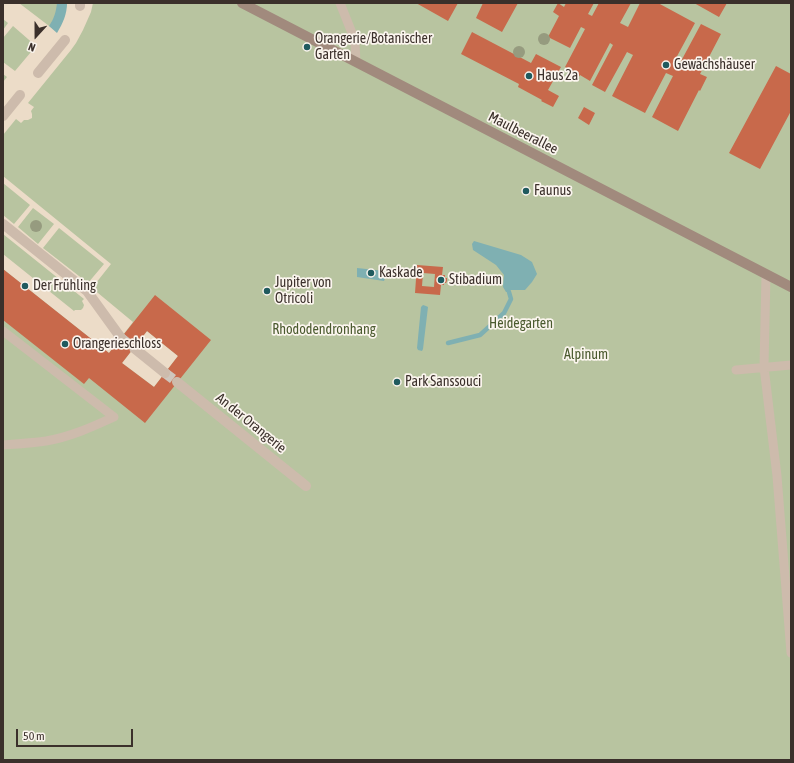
<!DOCTYPE html>
<html>
<head>
<meta charset="utf-8">
<style>
	body { margin:0 }
	#map { position:relative; width:794px; height:763px; overflow:hidden; background:#f4ebe1; font-family:"Asap Condensed",sans-serif }
	canvas { display:block }
	.frame { position:absolute; inset:0; border:4px solid #3b302b; pointer-events:none }
	.north { position:absolute; left:16px; top:16px; width:40px; height:40px; -webkit-text-stroke:3px #fbf5ee; paint-order:stroke; rotate:201deg; font-size:11px; font-weight:700; line-height:16px; text-align:center; color:#3b302b }
	.north::after { content:''; display:block; margin:auto; width:14px; height:18px; background:#3b302b; clip-path:polygon(50% 0,100% 100%,50% 72%,0 100%) }
	.scale { position:absolute; left:16px; top:729px; width:117px; height:18px; box-sizing:border-box; border:2px solid #3b302b; border-top:0; padding-left:5px; font-size:12px; line-height:14px; white-space:nowrap; color:#3b302b; -webkit-text-stroke:3px #fbf5ee; paint-order:stroke }
</style>
</head>
<body>
<div id="map">
<canvas width="794" height="763"></canvas>
<div class="frame"></div>
<div class="north">N</div>
<div class="scale">50 m</div>
</div>
<script>
const g = document.querySelector('canvas').getContext('2d');
g.lineJoin = 'round';
function fillPath(path, color) {
  g.fillStyle = color;
  g.fill(path, 'evenodd');
}
function trace(path, color, width, dash) {
  g.strokeStyle = color;
  g.lineWidth = width;
  g.lineCap = dash ? 'butt' : 'round';
  g.setLineDash(dash || []);
  g.stroke(path);
}
function label(font, color, halo, rows, align = 'center') {
  g.font = font + ' "Asap Condensed",sans-serif';
  g.lineWidth = 3.5;
  g.setLineDash([]);
  g.textBaseline = 'middle';
  g.strokeStyle = halo;
  g.fillStyle = color;
  for (const [text, x, y, turn = 0] of rows) {
    g.save();
    g.translate(x, y);
    g.rotate((+turn || 0) * Math.PI / 180);
    g.textAlign = isNaN(turn) ? turn : align;
    if (halo) g.strokeText(text, 0, 0);
    g.fillText(text, 0, 0);
    g.restore();
  }
}
fillPath(new Path2D(`
	M 3,3 L 791,3 L 791,760 L 3,760 Z`), '#b8c4a0');
fillPath(new Path2D(`
	M 3,3 L 19,3 L 57,32 L 67,5 L 67,3 L 93,3 L 91,12 L 83,30 L 76,43 L 71,50 L 28,103 L 34,107 L 31,111 L 32,114 L 32,118 L 28,120 L 24,120 L 21,123 L 16,119 L 3,135 L 3,82 L 7,77 L 3,74 L 3,62 L 15,71 L 36,46 L 13,26 L 3,38 L 3,30 L 8,23 L 3,19 Z
	M 3,176 L 111,264 L 92,288 L 133,322 L 109,353 L 3,269 L 3,254 L 74,311 L 75,310 L 81,310 L 83,308 L 84,305 L 82,301 L 84,299 L 3,234 L 3,215 L 14,224 L 30,205 L 3,183 ZM 33,208 L 54,224 L 38,244 L 18,227 ZM 59,228 L 104,264 L 88,283 L 43,248 Z
	M 147,331 L 178,356 L 154,387 L 122,363 Z`), '#ecdcc8');
fillPath(new Path2D(`
	M 57,3 L 67,3 C 67,14 63,23 57,33 L 49,26 C 54,19 56,12 57,3 Z
	M 474,241 L 521,255 L 532,262 L 537,274 L 532,282 L 525,290 L 511,290 L 509,292 L 506,292 L 503,287 L 504,275 L 496,265 L 473,250 L 472,244 Z
	M 357,268 L 385,271 L 386,276 L 384,281 L 357,277 Z
	M 423,305 L 426,306 L 428,307 L 423,349 L 422,351 L 418,350 L 417,348 L 421,307 Z`), '#7fb0b2');
trace(new Path2D(`
	M 448,343 L 480,335 L 491,325 L 504,313 L 511,299 L 509,292`), '#7fb0b2', 4.5);
fillPath(new Path2D(`
	M 416,3 L 458,3 L 448,21 Z
	M 483,3 L 518,3 L 502,32 L 476,18 Z
	M 558,3 L 564,7 L 566,3 L 594,3 L 588,14 L 592,16 L 599,3 L 631,3 L 620,23 L 628,27 L 640,3 L 658,3 L 695,23 L 675,60 L 680,63 L 701,24 L 721,34 L 700,74 L 707,77 L 700,91 L 699,90 L 678,131 L 652,117 L 673,76 L 666,73 L 645,113 L 612,96 L 633,55 L 627,52 L 605,92 L 592,85 L 613,45 L 610,43 L 590,81 L 580,75 L 577,80 L 569,76 L 572,71 L 565,67 L 585,29 L 581,27 L 570,48 L 548,37 L 559,16 L 553,12 Z
	M 694,3 L 727,3 L 719,17 Z
	M 472,32 L 531,63 L 536,54 L 561,67 L 548,90 L 559,96 L 553,107 L 541,101 L 542,100 L 518,87 L 519,84 L 461,54 Z
	M 776,66 L 791,74 L 791,111 L 760,169 L 729,153 Z
	M 584,107 L 595,113 L 589,125 L 578,118 Z
	M 417,265 L 443,267 L 442,275 L 445,275 L 445,278 L 447,278 L 447,281 L 446,283 L 444,283 L 444,285 L 441,285 L 440,295 L 415,293 ZM 423,273 L 435,274 L 434,287 L 422,286 Z
	M 3,269 L 109,353 L 155,295 L 211,340 L 145,423 L 89,378 L 84,384 L 3,320 ZM 147,331 L 178,356 L 154,387 L 122,363 Z`), '#c8694b');
trace(new Path2D(`
	M 121,338 L 134,348
	M 165,373 L 177,382`), '#cfc6bd', 10, [10, 5]);
trace(new Path2D(`
	M 340,3 L 352,33 L 355,43 L 356,62
	M 766,274 L 764,367 L 777,476 L 791,653
	M 3,331 L 114,417 C 92,427 70,437 46,441 C 32,443 17,444 3,445
	M 736,370 L 791,365`), '#cdbbac', 9);
trace(new Path2D(`
	M 80,6 L 80,3
	M 38,73 L 65,40
	M 3,116 L 20,95
	M 3,224 L 87,291 L 121,338
	M 134,348 L 165,373
	M 177,382 L 306,486`), '#cdbbac', 10);
trace(new Path2D(`
	M 242,3 L 791,287`), '#a18a7d', 10);
g.fillStyle = '#969b7f';
for (const [x, y] of [
	[544,39],
	[519,52],
	[36,226]
]) {
  g.beginPath();
  g.arc(x, y, 6, 0, 2 * Math.PI);
  g.fill();
}
for (const [x, y, r, color] of [
	[307,47,4,"#1f5a5e"],
	[666,65,4,"#1f5a5e"],
	[529,76,4,"#1f5a5e"],
	[526,191,4,"#1f5a5e"],
	[371,273,4,"#1f5a5e"],
	[441,280,4,"#1f5a5e"],
	[25,286,4,"#1f5a5e"],
	[267,291,4,"#1f5a5e"],
	[65,344,4,"#1f5a5e"],
	[397,382,4,"#1f5a5e"]
]) {
  const dot = new Path2D();
  dot.arc(x, y, r, 0, 2 * Math.PI);
  g.fillStyle = color;
  g.fill(dot);
  trace(dot, '#fbf5ee', 1.5);
}
label('14px', '#3b302b', '#fbf5ee', [
	["Orangerie/Botanischer",315,39],
	["Garten",315,55],
	["Gewächshäuser",674,65],
	["Haus 2a",537,76],
	["Faunus",534,191],
	["Kaskade",379,273],
	["Stibadium",449,280],
	["Jupiter von",275,283],
	["Otricoli",275,299],
	["Der Frühling",33,286],
	["Orangerieschloss",73,344],
	["Park Sanssouci",405,382]
], 'left');
label('14px', '#3b302b', '#fbf5ee', [
	["Maulbeerallee",523,133,27],
	["An der Orangerie",251,423,39]
]);
label('14px', '#4a5a2e', '#fbf5ee', [
	["Heidegarten",521,324],
	["Rhododendronhang",324,330],
	["Alpinum",586,355]
]);
</script>
</body>
</html>
